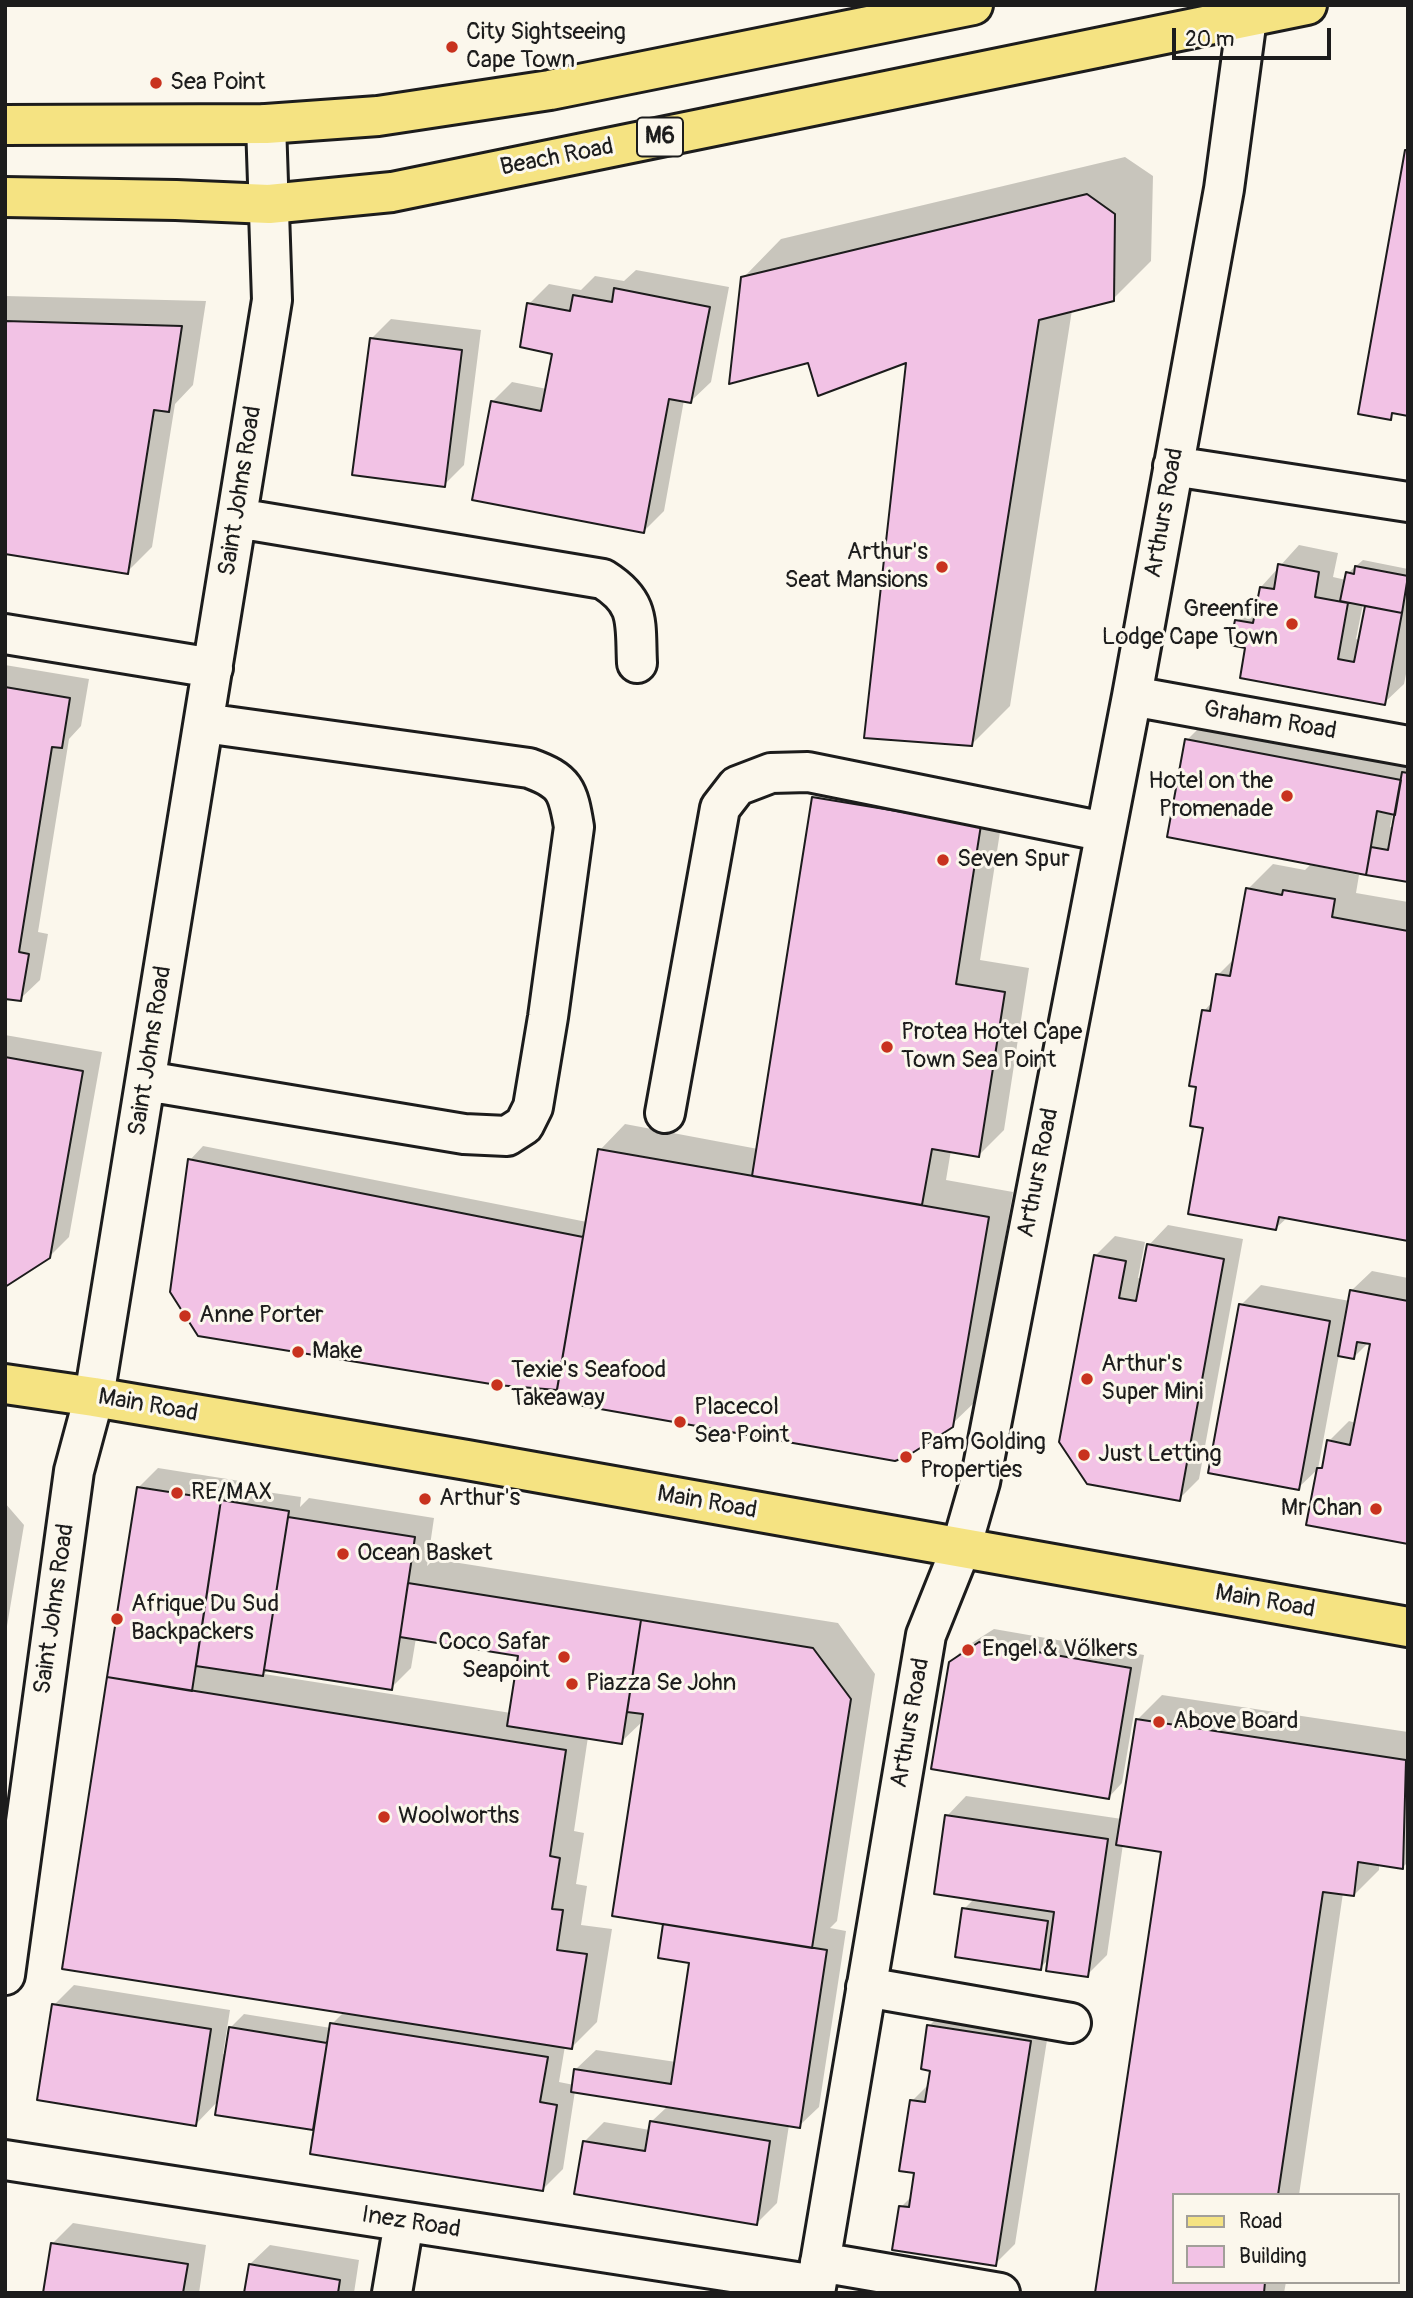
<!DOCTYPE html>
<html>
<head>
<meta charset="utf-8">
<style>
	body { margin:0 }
	#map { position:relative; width:1413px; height:2298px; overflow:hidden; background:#fbf7ec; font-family:Pangolin,sans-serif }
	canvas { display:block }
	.frame { position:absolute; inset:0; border:7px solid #1c1c1c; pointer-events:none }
	.legend { position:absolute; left:1172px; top:2193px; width:228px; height:91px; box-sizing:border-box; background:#fbf7ec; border:2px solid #a29f99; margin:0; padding:9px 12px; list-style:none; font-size:21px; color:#1c1c1c }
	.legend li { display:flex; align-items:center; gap:14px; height:35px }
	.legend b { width:35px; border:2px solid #a29f99 }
	.scale { position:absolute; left:1172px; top:28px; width:159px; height:32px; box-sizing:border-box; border:4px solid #1c1c1c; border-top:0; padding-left:9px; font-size:21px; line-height:24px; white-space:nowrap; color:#1c1c1c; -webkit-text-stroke:5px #fbf7ec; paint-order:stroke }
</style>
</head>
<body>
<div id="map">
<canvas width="1413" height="2298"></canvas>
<div class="frame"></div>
<ul class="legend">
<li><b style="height:9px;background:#f5e382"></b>Road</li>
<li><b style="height:19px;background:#f2c2e5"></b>Building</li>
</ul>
<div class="scale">20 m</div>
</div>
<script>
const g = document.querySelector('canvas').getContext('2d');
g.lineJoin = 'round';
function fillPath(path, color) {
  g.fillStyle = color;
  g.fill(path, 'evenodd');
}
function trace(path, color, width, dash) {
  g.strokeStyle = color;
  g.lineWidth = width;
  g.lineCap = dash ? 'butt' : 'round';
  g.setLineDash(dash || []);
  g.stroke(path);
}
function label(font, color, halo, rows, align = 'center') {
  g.font = font + ' Pangolin,sans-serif';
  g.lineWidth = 6;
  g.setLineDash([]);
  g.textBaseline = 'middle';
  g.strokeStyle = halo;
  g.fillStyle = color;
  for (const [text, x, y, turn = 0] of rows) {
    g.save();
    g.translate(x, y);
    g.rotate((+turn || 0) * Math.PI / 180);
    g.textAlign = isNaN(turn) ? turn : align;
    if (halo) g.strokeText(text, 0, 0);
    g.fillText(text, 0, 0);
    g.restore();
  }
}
fillPath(new Path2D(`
	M 1125,157 L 1153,176 L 1151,261 L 1113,299 L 1072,310 L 1010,706 L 972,744 L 908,360 L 809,361 L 743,278 L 781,239 Z
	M 636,270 L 729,287 L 711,382 L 691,401 L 684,400 L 664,511 L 644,531 L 492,402 L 512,382 L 547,389 L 554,352 L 529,304 L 549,284 L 581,290 L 595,276 L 624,281 Z
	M 5,296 L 206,301 L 193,385 L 175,404 L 152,547 L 127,572 L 5,553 Z
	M 391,319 L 481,330 L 464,465 L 444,485 L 371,339 Z
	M 1299,545 L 1338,553 L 1333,577 L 1346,580 L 1348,573 L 1363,560 L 1408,569 L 1408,664 L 1404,684 L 1384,703 L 1247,647 L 1237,621 L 1259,601 L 1261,587 ZM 1363,604 L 1368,605 L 1360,640 L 1356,639 Z
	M 5,665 L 89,679 L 81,726 L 69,739 L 38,932 L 48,934 L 40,980 L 20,999 L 5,997 Z
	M 1207,720 L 1408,758 L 1408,880 L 1169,835 L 1187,740 ZM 1393,813 L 1397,813 L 1394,828 L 1390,827 Z
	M 839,773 L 1005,800 L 980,960 L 1029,968 L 1004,1130 L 979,1155 L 951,1150 L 946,1180 L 1013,1192 L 977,1400 L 951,1425 L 559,1389 L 190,1160 L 203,1146 L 587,1222 L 600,1150 L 625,1124 L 758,1149 L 814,798 Z
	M 1273,864 L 1305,870 L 1310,865 L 1359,875 L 1356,893 L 1408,902 L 1408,1239 L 1288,1217 L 1276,1228 L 1205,1127 L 1198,1086 L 1204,1011 L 1214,1000 L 1218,975 L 1236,957 L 1248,889 Z
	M 5,1035 L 102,1052 L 69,1237 L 49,1257 L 5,1285 Z
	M 1168,1225 L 1243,1239 L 1199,1479 L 1179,1499 L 1095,1256 L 1115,1236 L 1145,1242 L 1138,1278 L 1142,1279 L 1149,1245 Z
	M 1372,1271 L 1408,1278 L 1408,1542 L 1319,1469 L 1325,1463 L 1329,1441 L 1349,1421 L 1356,1423 L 1372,1342 L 1369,1342 L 1354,1357 L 1339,1355 L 1318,1469 L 1298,1488 L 1241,1305 L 1261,1285 L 1350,1301 L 1352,1290 Z
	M 158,1468 L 240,1481 L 239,1488 L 301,1497 L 300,1507 L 309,1498 L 434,1518 L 427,1566 L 434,1559 L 838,1623 L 875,1674 L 837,1921 L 830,1928 L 846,1931 L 819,2107 L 799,2126 L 789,2125 L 777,2203 L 757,2223 L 584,2142 L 604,2122 L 650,2130 L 651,2122 L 668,2106 L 575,2091 L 563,2169 L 543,2189 L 316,2124 L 312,2128 L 219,2100 L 196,2124 L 54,2005 L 74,1985 L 230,2010 L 223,2054 L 227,2055 L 231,2027 L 244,2014 L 331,2028 L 332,2024 L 344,2012 L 65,1968 L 138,1488 ZM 416,1638 L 520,1654 L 511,1713 L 264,1674 L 269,1669 L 391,1688 L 411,1668 ZM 644,1720 L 667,1923 L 691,1961 L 676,2062 L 596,2050 L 576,2069 L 574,2085 L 559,2082 L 565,2046 L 572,2047 L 597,2022 L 612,1929 L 581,1925 L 587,1886 L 576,1884 L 584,1833 L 574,1831 L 588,1737 L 621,1742 Z
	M 5,1503 L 24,1525 L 5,1638 Z
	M 994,1629 L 1144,1655 L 1122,1783 L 1109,1797 L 950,1663 L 964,1648 Z
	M 1162,1695 L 1408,1732 L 1408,1862 L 1403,1867 L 1379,1864 L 1379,1870 L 1354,1895 L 1343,1893 L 1299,2195 L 1173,2195 L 1173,2282 L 1286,2282 L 1284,2293 L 1097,2293 L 1163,1851 L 1123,1844 L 1107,1955 L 1087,1975 L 1049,1959 L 1040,1968 L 964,1909 L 975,1898 L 947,1816 L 966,1796 L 1122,1819 L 1137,1720 Z
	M 949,2006 L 1050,2021 L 1015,2244 L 995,2264 L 901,2207 L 913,2195 L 917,2172 L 912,2101 L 930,2083 L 932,2069 L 929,2026 Z
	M 73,2223 L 206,2245 L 199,2293 L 45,2293 L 53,2243 Z
	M 270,2245 L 359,2260 L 354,2293 L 246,2293 L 250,2264 Z`), '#0003');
const building = new Path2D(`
	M 1405,150 L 1408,150 L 1408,416 L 1392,413 L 1391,420 L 1358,414 Z
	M 1087,194 L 1115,214 L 1114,301 L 1039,320 L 972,746 L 864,738 L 906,363 L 818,396 L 808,363 L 729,384 L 741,277 Z
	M 614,288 L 710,307 L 691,403 L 669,399 L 644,533 L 472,500 L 491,401 L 541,411 L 552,354 L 520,347 L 527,303 L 570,311 L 573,295 L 612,302 Z
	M 5,321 L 182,326 L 169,412 L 154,410 L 128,574 L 5,554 Z
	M 370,338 L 462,350 L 445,487 L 352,475 Z
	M 1278,564 L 1319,572 L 1315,597 L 1348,603 L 1338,659 L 1354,662 L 1365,606 L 1402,613 L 1385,705 L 1240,678 L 1245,648 L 1230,645 L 1235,620 L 1253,623 L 1260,587 L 1274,589 Z
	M 1355,566 L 1408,576 L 1402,613 L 1340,601 L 1346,572 L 1354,574 Z
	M 5,687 L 70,698 L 62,748 L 52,747 L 19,952 L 29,954 L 21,1001 L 5,999 Z
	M 1185,739 L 1401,780 L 1395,815 L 1377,811 L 1366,875 L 1167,837 Z
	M 1402,772 L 1408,773 L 1408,882 L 1366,875 L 1371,847 L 1388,850 Z
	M 812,797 L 981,825 L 956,984 L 1005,992 L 979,1157 L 932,1149 L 922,1205 L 752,1176 Z
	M 1246,888 L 1282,895 L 1283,890 L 1335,899 L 1332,917 L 1408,931 L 1408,1241 L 1279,1217 L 1276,1230 L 1188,1214 L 1203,1128 L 1190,1126 L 1196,1087 L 1189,1086 L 1202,1010 L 1210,1011 L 1216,974 L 1230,976 Z
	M 5,1057 L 83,1071 L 50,1258 L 5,1287 Z
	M 598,1149 L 989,1217 L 953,1427 L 906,1457 L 895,1461 L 555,1401 Z
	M 188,1159 L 583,1237 L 557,1390 L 497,1385 L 198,1336 L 170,1292 Z
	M 1147,1244 L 1224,1259 L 1180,1501 L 1087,1484 L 1059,1442 L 1094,1255 L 1126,1261 L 1119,1298 L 1136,1301 Z
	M 1350,1290 L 1408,1301 L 1408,1544 L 1306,1525 L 1317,1468 L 1322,1468 L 1327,1440 L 1350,1445 L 1370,1344 L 1357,1342 L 1354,1359 L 1338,1356 Z
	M 1239,1304 L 1330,1321 L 1299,1490 L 1208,1473 Z
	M 137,1487 L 221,1500 L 192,1691 L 107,1677 Z
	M 221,1500 L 289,1511 L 263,1676 L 196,1666 Z
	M 288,1517 L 415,1537 L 392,1690 L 264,1670 Z
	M 408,1583 L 641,1620 L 622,1744 L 507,1726 L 518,1656 L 400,1637 Z
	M 641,1620 L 813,1648 L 851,1699 L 812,1948 L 612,1916 L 643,1714 L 627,1712 Z
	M 979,1642 L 1131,1668 L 1109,1799 L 931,1769 L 949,1662 Z
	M 107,1677 L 566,1750 L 550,1856 L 560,1858 L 552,1909 L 563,1910 L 557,1950 L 587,1954 L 572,2049 L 62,1969 Z
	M 1136,1719 L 1406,1760 L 1403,1869 L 1358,1862 L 1354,1896 L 1323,1892 L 1278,2195 L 1173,2195 L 1173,2282 L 1265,2282 L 1264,2293 L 1095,2293 L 1161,1852 L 1116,1845 Z
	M 945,1815 L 1108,1839 L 1088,1977 L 1046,1971 L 1054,1912 L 934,1894 Z
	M 962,1908 L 1048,1921 L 1041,1970 L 955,1957 Z
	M 663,1924 L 827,1950 L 800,2128 L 571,2092 L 574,2069 L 671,2084 L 689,1963 L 658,1958 Z
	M 52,2004 L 211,2029 L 196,2126 L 37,2100 Z
	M 330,2023 L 548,2057 L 540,2102 L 557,2105 L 543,2191 L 310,2154 Z
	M 927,2025 L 1031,2041 L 996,2266 L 892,2250 L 899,2206 L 909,2207 L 914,2173 L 899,2171 L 910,2100 L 925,2102 L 930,2071 L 921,2069 Z
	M 229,2027 L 327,2043 L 313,2130 L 215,2115 Z
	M 650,2121 L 770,2141 L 757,2225 L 574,2194 L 583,2141 L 645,2151 Z
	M 51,2243 L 188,2264 L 183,2293 L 43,2293 Z
	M 249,2264 L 340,2280 L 338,2293 L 244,2293 Z`);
fillPath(building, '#f2c2e5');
trace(building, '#1c1c1c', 2);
const minor = new Path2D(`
	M 1173,466 L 1408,502
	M 237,518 L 603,579 C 641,603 635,622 637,663
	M 5,634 L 213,668
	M 1132,696 L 1408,746
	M 146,1081 L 464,1134 L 507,1136 L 524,1125 L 533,1107 L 548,1017 L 574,827 C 568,790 565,781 529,768 L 204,723
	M 665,1113 L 720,808 L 737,786 L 771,773 L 808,772 L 1105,832
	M 5,1975 L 74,1471 L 94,1397 L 272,300 L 266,124
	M 866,1987 L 1071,2023
	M 5,2160 L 816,2285
	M 820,2262 L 1000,2293
	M 392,2293 L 404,2222
	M 815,2293 L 926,1635 L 961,1548 L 980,1482 L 1132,696 L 1224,189 L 1247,18 L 1246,5`);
const major = new Path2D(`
	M 5,125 L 266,124 L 378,116 L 550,90 L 973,5
	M 5,197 L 176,200 L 269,204 L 392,192 L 1307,5
	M 5,1384 L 94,1397 L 467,1460 L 1408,1627`);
trace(minor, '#1c1c1c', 44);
trace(major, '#1c1c1c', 44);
trace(minor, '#fbf7ec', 38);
trace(major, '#f5e382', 38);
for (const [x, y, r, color] of [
	[452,47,7,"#c8321e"],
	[156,83,7,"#c8321e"],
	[942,567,7,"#c8321e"],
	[1292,624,7,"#c8321e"],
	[1287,796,7,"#c8321e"],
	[943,860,7,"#c8321e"],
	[887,1047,7,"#c8321e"],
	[185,1316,7,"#c8321e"],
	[298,1352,7,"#c8321e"],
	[1087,1379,7,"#c8321e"],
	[497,1385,7,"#c8321e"],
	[680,1422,7,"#c8321e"],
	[1084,1455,7,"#c8321e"],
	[906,1457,7,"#c8321e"],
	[177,1493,7,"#c8321e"],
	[425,1499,7,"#c8321e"],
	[1376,1509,7,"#c8321e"],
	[343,1554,7,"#c8321e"],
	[117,1619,7,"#c8321e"],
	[968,1650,7,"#c8321e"],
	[564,1657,7,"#c8321e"],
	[572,1684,7,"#c8321e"],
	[1159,1722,7,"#c8321e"],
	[384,1817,7,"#c8321e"]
]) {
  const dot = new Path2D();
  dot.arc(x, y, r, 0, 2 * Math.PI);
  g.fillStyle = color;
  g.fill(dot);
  trace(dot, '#fbf7ec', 2.5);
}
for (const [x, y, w] of [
	[660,137,46]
]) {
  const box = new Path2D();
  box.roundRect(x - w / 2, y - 19.5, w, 39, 5);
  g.fillStyle = '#fbf7ec';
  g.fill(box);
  trace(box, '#1c1c1c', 2);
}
label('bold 23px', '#1c1c1c', null, [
	["M6",660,137]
]);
label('24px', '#1c1c1c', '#fbf7ec', [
	["City Sightseeing",466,33],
	["Cape Town",466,61],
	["Sea Point",170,83],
	["Arthur's",928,553,"right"],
	["Seat Mansions",928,581,"right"],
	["Greenfire",1278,610,"right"],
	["Lodge Cape Town",1278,638,"right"],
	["Hotel on the",1273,782,"right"],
	["Promenade",1273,810,"right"],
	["Seven Spur",957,860],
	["Protea Hotel Cape",901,1033],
	["Town Sea Point",901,1061],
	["Anne Porter",199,1316],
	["Make",312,1352],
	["Arthur's",1101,1365],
	["Super Mini",1101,1393],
	["Texie's Seafood",511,1371],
	["Takeaway",511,1399],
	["Placecol",694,1408],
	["Sea Point",694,1436],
	["Pam Golding",920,1443],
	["Properties",920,1471],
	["Just Letting",1098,1455],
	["RE/MAX",191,1493],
	["Arthur's",439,1499],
	["Mr Chan",1362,1509,"right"],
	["Ocean Basket",357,1554],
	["Afrique Du Sud",131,1605],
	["Backpackers",131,1633],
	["Coco Safar",550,1643,"right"],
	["Seapoint",550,1671,"right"],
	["Engel & Vőlkers",982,1650],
	["Piazza Se John",586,1684],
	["Above Board",1173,1722],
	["Woolworths",398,1817]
], 'left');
label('24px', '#1c1c1c', '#fbf7ec', [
	["Beach Road",557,158,-11],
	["Saint Johns Road",241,491,-81],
	["Arthurs Road",1165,513,-80],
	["Graham Road",1270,721,10],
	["Saint Johns Road",151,1051,-81],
	["Arthurs Road",1039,1173,-79],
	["Main Road",148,1406,10],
	["Main Road",707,1503,10],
	["Main Road",1265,1602,10],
	["Saint Johns Road",55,1609,-82],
	["Arthurs Road",911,1723,-80],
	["Inez Road",411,2223,9]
]);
</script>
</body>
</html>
